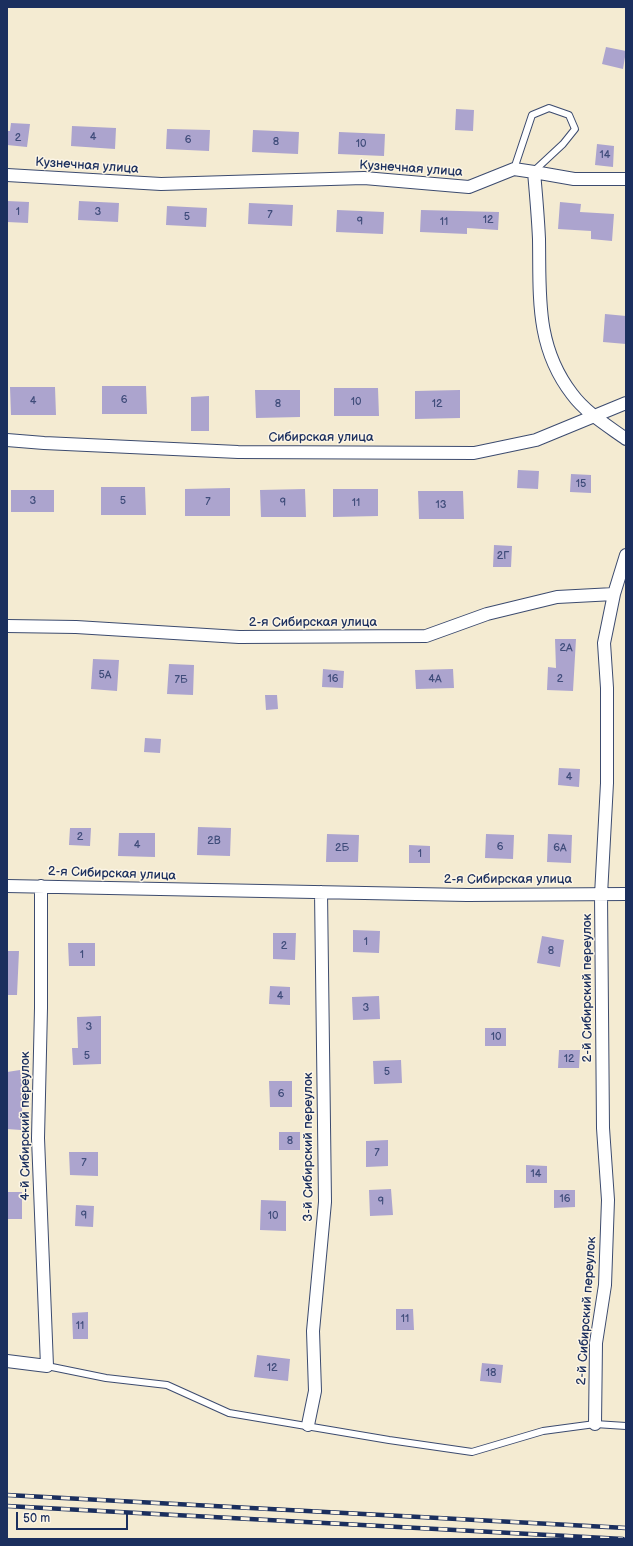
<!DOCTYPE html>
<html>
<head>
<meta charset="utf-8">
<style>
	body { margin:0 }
	#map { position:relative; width:633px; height:1546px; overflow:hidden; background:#f4ebd2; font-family:"Balsamiq Sans",sans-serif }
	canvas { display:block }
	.frame { position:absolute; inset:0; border:8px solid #1b2f5e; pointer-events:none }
	.scale { position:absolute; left:16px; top:1512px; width:112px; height:18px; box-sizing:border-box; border:2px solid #1b2f5e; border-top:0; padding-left:5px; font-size:12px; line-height:14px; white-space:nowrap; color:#1b2f5e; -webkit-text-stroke:3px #fcf5e5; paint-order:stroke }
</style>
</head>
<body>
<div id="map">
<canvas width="633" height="1546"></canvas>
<div class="frame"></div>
<div class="scale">50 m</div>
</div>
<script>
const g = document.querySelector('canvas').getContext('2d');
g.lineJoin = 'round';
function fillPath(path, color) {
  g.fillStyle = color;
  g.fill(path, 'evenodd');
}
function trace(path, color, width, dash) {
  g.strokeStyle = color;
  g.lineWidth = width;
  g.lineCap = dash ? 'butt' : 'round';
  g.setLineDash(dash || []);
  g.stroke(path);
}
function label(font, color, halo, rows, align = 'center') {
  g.font = font + ' "Balsamiq Sans",sans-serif';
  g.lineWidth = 3;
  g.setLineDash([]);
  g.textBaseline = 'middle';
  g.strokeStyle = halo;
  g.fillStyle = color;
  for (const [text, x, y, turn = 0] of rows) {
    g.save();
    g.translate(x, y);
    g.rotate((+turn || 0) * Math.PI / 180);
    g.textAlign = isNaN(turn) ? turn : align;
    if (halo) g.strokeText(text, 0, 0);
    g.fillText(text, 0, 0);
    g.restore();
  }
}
fillPath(new Path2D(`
	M 606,47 L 626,51 L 623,69 L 602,64 Z
	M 456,109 L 474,110 L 473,131 L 455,130 Z
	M 11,123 L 30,124 L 27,147 L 7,145 L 7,131 L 10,131 Z
	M 72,126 L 116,128 L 115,149 L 71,146 Z
	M 167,129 L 210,130 L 209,151 L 166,149 Z
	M 253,130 L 299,132 L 298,154 L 252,152 Z
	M 339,132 L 385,134 L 384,156 L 338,154 Z
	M 597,144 L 614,146 L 613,167 L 595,165 Z
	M 7,201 L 29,202 L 28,223 L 7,222 Z
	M 79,201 L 119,203 L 118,222 L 78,220 Z
	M 560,202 L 581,204 L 580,212 L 614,214 L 612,241 L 591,239 L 591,231 L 558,229 Z
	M 249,203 L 293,205 L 292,226 L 248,224 Z
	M 167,206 L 207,208 L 206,227 L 166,225 Z
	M 337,210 L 384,212 L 383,234 L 336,232 Z
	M 421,210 L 499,212 L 498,230 L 467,228 L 467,234 L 420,232 Z
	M 605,314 L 626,316 L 626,344 L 603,342 Z
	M 102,386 L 146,386 L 147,414 L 102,414 Z
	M 10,387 L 55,387 L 56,415 L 11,415 Z
	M 334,388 L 378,388 L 379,416 L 334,416 Z
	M 255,390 L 300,390 L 300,417 L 256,418 Z
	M 460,390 L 460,418 L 415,419 L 415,391 Z
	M 209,396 L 209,431 L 191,431 L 191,397 Z
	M 518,470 L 539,471 L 538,489 L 517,488 Z
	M 571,474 L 591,475 L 591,493 L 570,492 Z
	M 101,487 L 145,487 L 146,515 L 101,515 Z
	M 230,488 L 230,516 L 185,516 L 185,489 Z
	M 305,489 L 306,517 L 261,517 L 260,490 Z
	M 333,489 L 378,489 L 378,516 L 333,517 Z
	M 11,490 L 54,490 L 54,512 L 11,512 Z
	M 418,491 L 463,491 L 464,519 L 419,519 Z
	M 494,545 L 512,546 L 511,567 L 493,567 Z
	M 555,639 L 576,639 L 573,691 L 547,690 L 548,667 L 556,668 Z
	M 93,659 L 119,660 L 117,691 L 91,689 Z
	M 169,664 L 194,665 L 193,695 L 167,694 Z
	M 323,669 L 344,671 L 343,688 L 322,687 Z
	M 453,669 L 454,688 L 416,689 L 415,670 Z
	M 265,695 L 277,695 L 278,709 L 266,710 Z
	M 145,738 L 161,739 L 160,753 L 144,752 Z
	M 559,768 L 580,769 L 579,787 L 558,785 Z
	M 198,827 L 231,828 L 230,856 L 197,855 Z
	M 70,828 L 91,828 L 90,846 L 69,845 Z
	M 119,833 L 155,833 L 155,857 L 118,856 Z
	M 327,834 L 359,835 L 358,862 L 326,862 Z
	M 486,834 L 514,835 L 513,859 L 485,858 Z
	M 548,834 L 572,835 L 571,863 L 547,862 Z
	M 409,845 L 430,846 L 430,863 L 409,863 Z
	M 353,930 L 380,931 L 379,953 L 353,952 Z
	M 273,933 L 296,933 L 295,960 L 273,959 Z
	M 542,936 L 564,940 L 560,967 L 537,963 Z
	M 68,943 L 95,943 L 95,966 L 69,966 Z
	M 7,951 L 19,951 L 17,995 L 7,995 Z
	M 270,986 L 290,987 L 290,1005 L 269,1004 Z
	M 379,996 L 380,1019 L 353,1020 L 352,997 Z
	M 101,1016 L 101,1064 L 73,1065 L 72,1048 L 78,1048 L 77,1017 Z
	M 485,1028 L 506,1028 L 506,1046 L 485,1046 Z
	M 559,1050 L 580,1050 L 579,1068 L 558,1068 Z
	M 401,1060 L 402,1083 L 374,1084 L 373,1061 Z
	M 20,1070 L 23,1093 L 21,1130 L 7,1129 L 7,1072 Z
	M 269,1081 L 292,1081 L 292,1107 L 270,1107 Z
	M 279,1132 L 300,1132 L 300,1150 L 279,1150 Z
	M 388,1140 L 388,1166 L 366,1167 L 366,1141 Z
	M 69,1152 L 98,1152 L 98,1176 L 70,1175 Z
	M 526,1165 L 547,1166 L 547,1183 L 526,1183 Z
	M 391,1189 L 393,1215 L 370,1216 L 369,1190 Z
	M 554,1190 L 575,1190 L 575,1207 L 554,1208 Z
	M 7,1192 L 22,1192 L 22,1219 L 7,1219 Z
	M 261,1200 L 286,1201 L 286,1231 L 260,1230 Z
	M 76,1205 L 94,1206 L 93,1227 L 75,1226 Z
	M 396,1309 L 413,1309 L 414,1330 L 396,1330 Z
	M 88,1312 L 88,1339 L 73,1339 L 72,1313 Z
	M 257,1355 L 290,1359 L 288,1381 L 254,1377 Z
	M 482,1363 L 503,1365 L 501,1383 L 480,1381 Z`), '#aca4ce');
const service = new Path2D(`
	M 514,169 L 532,115 L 549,108 L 569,115 L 575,129 L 563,144 L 534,171
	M 47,1366 L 106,1378 L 167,1385 L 229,1413 L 389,1440 L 472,1452 L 543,1431 L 595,1424 L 626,1426`);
const minor = new Path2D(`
	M 534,172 L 574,179 L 626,179
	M 7,175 L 161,184 L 364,178 L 469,187 L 514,169 L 534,172 C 536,194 538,217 539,239 C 540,295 535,346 572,394 C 586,413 608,426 626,439
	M 7,440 L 44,443 L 238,452 L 474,453 L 536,440 L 626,403
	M 7,626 L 76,627 L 239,637 L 426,636 L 487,614 L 557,597 L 614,594
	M 7,886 L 467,895 L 626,894
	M 7,1361 L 47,1366 L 38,1138 L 41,1008 L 41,886
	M 595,1424 L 596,1343 L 605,1285 L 608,1200 L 603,1128 L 601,895 L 607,783 L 607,688 L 604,643 L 614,594 L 626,555
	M 308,1425 L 315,1391 L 313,1331 L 325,1202 L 321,892`);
trace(service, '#3c4b6f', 8);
trace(minor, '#3c4b6f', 14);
trace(service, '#fff', 6);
trace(minor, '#fff', 12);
const rail = new Path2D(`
	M 7,1495 L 626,1528
	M 7,1506 L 623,1539`);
trace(rail, '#1b2f5e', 4.5);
trace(rail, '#fcf5e5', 3, [9]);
label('11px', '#3f4c7a', null, [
	["4",93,137],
	["2",18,138],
	["6",188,140],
	["8",276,142],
	["10",361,144],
	["14",605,155],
	["1",18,212],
	["3",98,212],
	["7",270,215],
	["5",187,217],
	["12",488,220],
	["9",360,222],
	["11",444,222],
	["6",124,400],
	["4",33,401],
	["10",356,402],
	["8",278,404],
	["12",437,404],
	["15",581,484],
	["3",33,501],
	["5",123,501],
	["7",208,502],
	["9",283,503],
	["11",356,503],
	["13",441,505],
	["2Г",503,556],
	["2А",566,648],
	["5А",105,675],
	["16",333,679],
	["4А",435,679],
	["2",560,679],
	["7Б",181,680],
	["4",569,777],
	["2",80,837],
	["2В",214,841],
	["4",137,845],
	["6",500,847],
	["2Б",342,848],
	["6А",560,848],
	["1",420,854],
	["1",366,942],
	["2",284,946],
	["8",551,951],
	["1",82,955],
	["4",280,996],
	["3",366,1008],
	["3",89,1027],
	["10",496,1037],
	["5",87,1056],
	["12",569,1059],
	["5",387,1072],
	["6",281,1094],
	["8",290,1141],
	["7",377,1153],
	["7",84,1163],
	["14",536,1174],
	["16",565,1199],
	["9",381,1202],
	["9",84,1216],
	["10",273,1216],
	["11",405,1319],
	["11",80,1326],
	["12",272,1368],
	["18",491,1373]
]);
label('13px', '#1b2f5e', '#fcf5e5', [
	["Кузнечная улица",87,166,4],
	["Кузнечная улица",411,169,4],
	["Сибирская улица",321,438],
	["2-я Сибирская улица",313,623],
	["2-я Сибирская улица",112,874,2],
	["2-я Сибирская улица",508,880],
	["2-й Сибирский переулок",588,988,-90],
	["4-й Сибирский переулок",26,1126,-90],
	["3-й Сибирский переулок",309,1147,-90],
	["2-й Сибирский переулок",587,1311,-86]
]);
</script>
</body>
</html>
